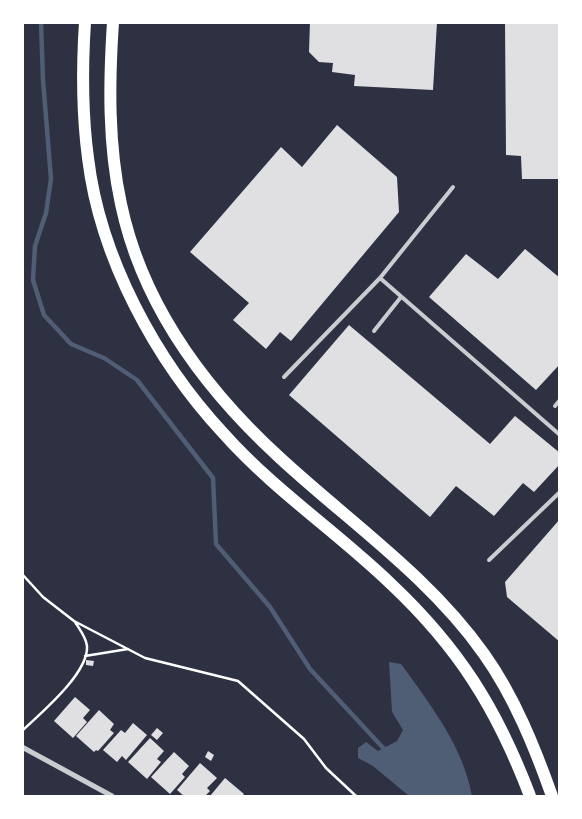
<!DOCTYPE html>
<html>
<head>
<meta charset="utf-8">
<style>
	body { margin:0 }
	#map { position:relative; width:582px; height:819px; overflow:hidden; background:#2d3142; font-family:"Public Sans",sans-serif }
	canvas { display:block }
	.frame { position:absolute; inset:0; border:24px solid #fff; pointer-events:none }
</style>
</head>
<body>
<div id="map">
<canvas width="582" height="819"></canvas>
<div class="frame"></div>
</div>
<script>
const g = document.querySelector('canvas').getContext('2d');
g.lineJoin = 'round';
function fillPath(path, color) {
  g.fillStyle = color;
  g.fill(path, 'evenodd');
}
function trace(path, color, width, dash) {
  g.strokeStyle = color;
  g.lineWidth = width;
  g.lineCap = dash ? 'butt' : 'round';
  g.setLineDash(dash || []);
  g.stroke(path);
}
fillPath(new Path2D(`
	M 389,662 L 401,664 C 430,704 463,746 472,796 L 409,796 L 373,766 L 358,758 L 358,748 L 366,742 L 378,751 L 397,741 L 403,730 L 392,712 Z`), '#4f5d75');
trace(new Path2D(`
	M 41,22 L 43,80 L 51,179 L 46,213 L 35,246 L 33,280 L 44,315 L 71,344 L 104,358 L 137,380 L 213,478 L 216,544 L 270,607 L 310,669 L 386,751`), '#4f5d75', 4.5);
fillPath(new Path2D(`
	M 310,22 L 437,22 L 433,90 L 354,86 L 355,75 L 332,72 L 333,63 L 319,62 L 309,52 Z
	M 505,22 L 560,22 L 560,179 L 522,179 L 521,156 L 506,155 Z
	M 337,125 L 397,177 L 399,212 L 291,341 L 280,332 L 266,349 L 233,320 L 249,303 L 190,252 L 281,147 L 302,167 Z
	M 525,249 L 560,278 L 560,364 L 536,390 L 429,297 L 466,254 L 498,279 Z
	M 349,325 L 490,444 L 515,416 L 560,453 L 560,464 L 534,492 L 523,483 L 494,516 L 456,486 L 430,517 L 289,395 Z
	M 560,519 L 560,642 L 507,597 L 505,582 Z
	M 86,660 L 94,661 L 93,666 L 86,665 Z
	M 75,697 L 90,710 L 83,718 L 87,722 L 73,738 L 54,721 Z
	M 99,710 L 114,724 L 110,730 L 114,733 L 98,751 L 96,750 L 94,752 L 76,736 Z
	M 133,723 L 147,735 L 126,760 L 122,756 L 117,762 L 103,750 L 121,730 L 125,733 Z
	M 157,728 L 163,733 L 157,740 L 151,735 Z
	M 150,738 L 164,751 L 157,759 L 161,762 L 147,779 L 128,762 Z
	M 208,751 L 214,755 L 211,761 L 205,757 Z
	M 174,752 L 189,766 L 182,774 L 185,777 L 170,794 L 151,777 Z
	M 200,763 L 217,778 L 207,788 L 210,791 L 205,796 L 184,796 L 177,790 Z
	M 225,778 L 244,794 L 242,796 L 210,796 Z`), '#e0e0e3');
trace(new Path2D(`
	M 22,574 L 43,597 L 74,621 L 145,658 L 238,681 L 304,739 L 326,768 L 356,796
	M 85,656 L 128,649
	M 22,731 C 41,713 89,673 87,646 C 86,637 80,630 75,622`), '#fff', 2.5);
trace(new Path2D(`
	M 453,187 L 380,278 L 560,435
	M 374,331 L 401,297
	M 284,377 L 380,278
	M 555,406 L 560,400
	M 489,560 L 560,492`), '#caccd0', 4);
trace(new Path2D(`
	M 22,747 L 112,796`), '#caccd0', 5);
trace(new Path2D(`
	M 85,22 C 82,68 82,113 88,158 C 100,258 156,361 224,434 C 274,490 337,532 391,584 C 459,648 497,709 530,796
	M 113,22 C 109,83 108,144 121,204 C 142,304 205,389 279,457 C 348,521 429,576 484,654 C 514,696 535,748 552,796`), '#fff', 12);
</script>
</body>
</html>
